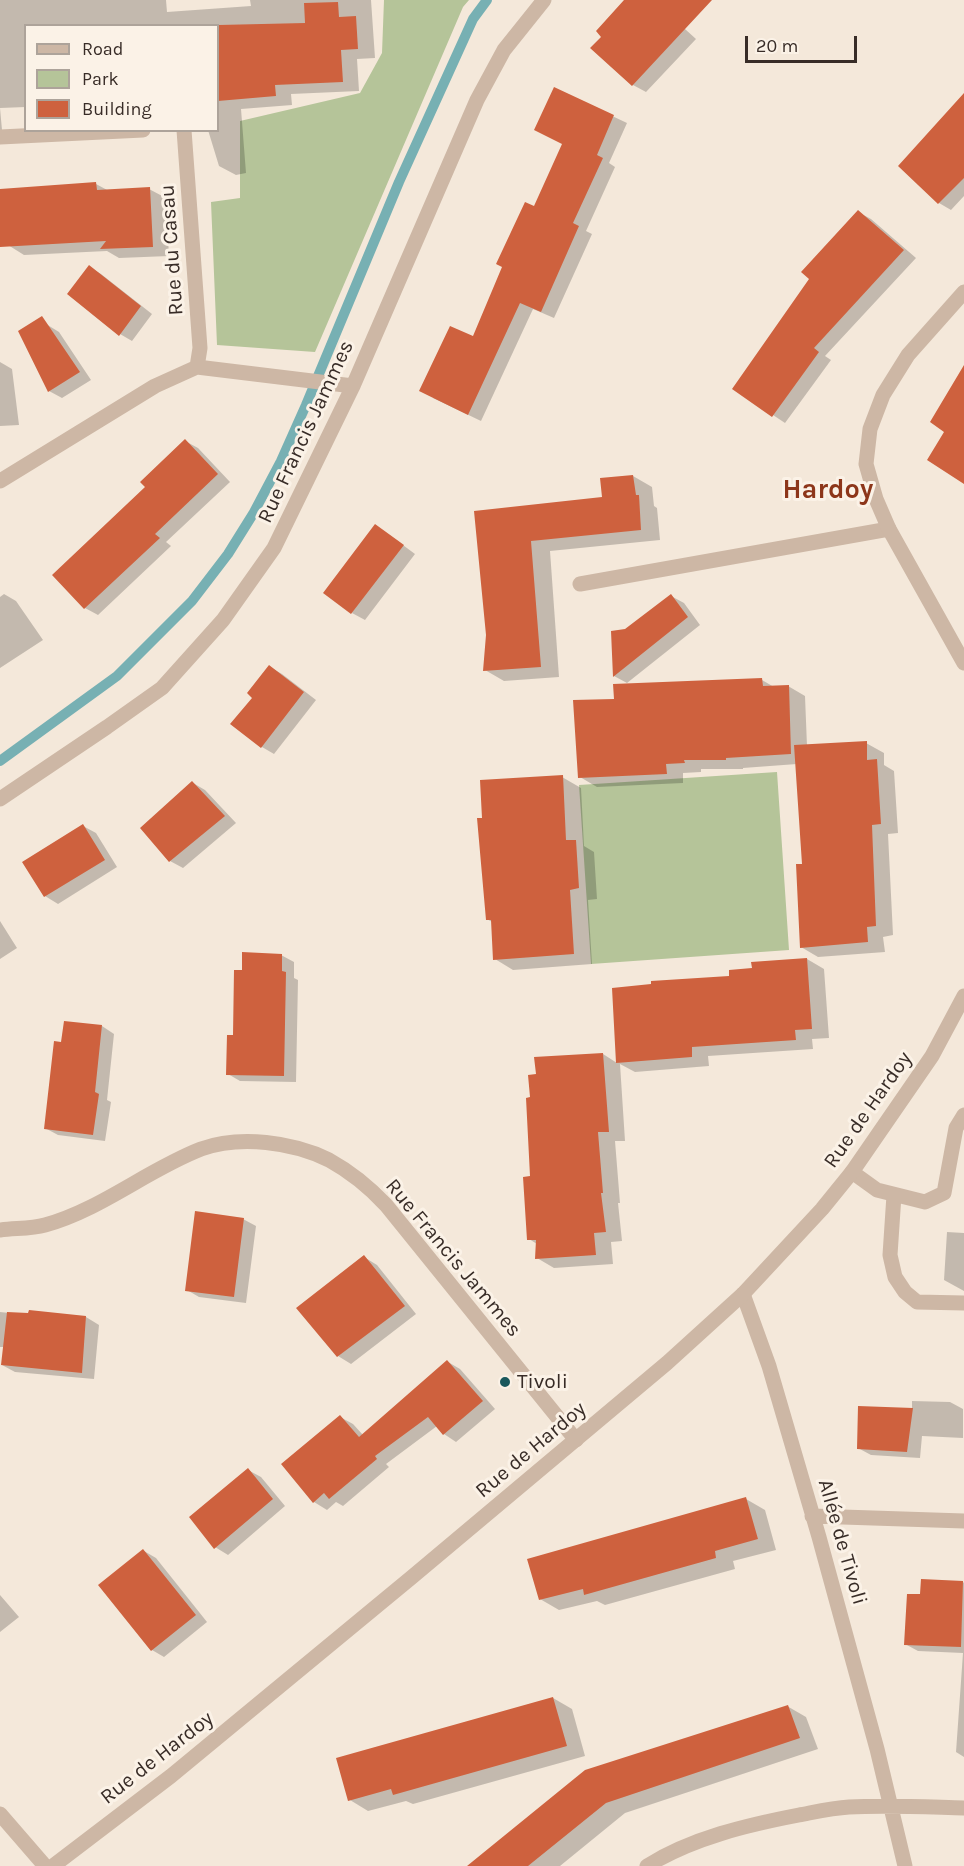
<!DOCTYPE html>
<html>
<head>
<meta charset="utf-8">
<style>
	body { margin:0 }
	#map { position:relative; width:964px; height:1866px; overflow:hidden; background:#f4e8da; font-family:Karla,sans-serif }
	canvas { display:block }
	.legend { position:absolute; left:24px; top:24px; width:195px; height:108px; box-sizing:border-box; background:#fbf2e7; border:2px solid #ada39a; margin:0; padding:8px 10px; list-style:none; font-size:18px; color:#382c27 }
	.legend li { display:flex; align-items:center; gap:12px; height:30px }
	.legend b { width:30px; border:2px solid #ada39a }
	.scale { position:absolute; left:745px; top:36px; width:112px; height:27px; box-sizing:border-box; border:3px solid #382c27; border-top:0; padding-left:8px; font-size:18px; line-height:21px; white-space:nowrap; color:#382c27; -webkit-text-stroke:4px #fbf2e7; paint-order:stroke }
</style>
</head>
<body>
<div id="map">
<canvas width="964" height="1866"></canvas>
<ul class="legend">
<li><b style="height:8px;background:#cdb7a5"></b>Road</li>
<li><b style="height:16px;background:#b5c499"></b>Park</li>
<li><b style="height:16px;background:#ce613e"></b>Building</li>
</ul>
<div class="scale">20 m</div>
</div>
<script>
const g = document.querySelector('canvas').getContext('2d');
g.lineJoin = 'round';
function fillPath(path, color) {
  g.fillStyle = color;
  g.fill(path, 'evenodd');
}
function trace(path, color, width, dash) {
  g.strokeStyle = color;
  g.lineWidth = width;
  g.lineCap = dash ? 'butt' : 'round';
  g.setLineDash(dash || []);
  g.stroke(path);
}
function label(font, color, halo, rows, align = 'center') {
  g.font = font + ' Karla,sans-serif';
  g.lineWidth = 6;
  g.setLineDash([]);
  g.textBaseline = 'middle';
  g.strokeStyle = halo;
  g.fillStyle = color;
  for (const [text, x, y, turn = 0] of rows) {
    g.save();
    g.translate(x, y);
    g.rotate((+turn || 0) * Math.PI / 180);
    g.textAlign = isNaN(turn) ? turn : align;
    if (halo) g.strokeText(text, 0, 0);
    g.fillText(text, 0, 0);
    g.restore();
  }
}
fillPath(new Path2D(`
	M 384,0 L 469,0 L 463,7 L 315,352 L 217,345 L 211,202 L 240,198 L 240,121 L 360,93 L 382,53 Z
	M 777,772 L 789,950 L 591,964 L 579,785 Z`), '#b5c499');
fillPath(new Path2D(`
	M 0,0 L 166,0 L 167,12 L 251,6 L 250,0 L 371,0 L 375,58 L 357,59 L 359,91 L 291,94 L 292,105 L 241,109 L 246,173 L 236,175 L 219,166 L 208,130 L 218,130 L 218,26 L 26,26 L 26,107 L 0,108 L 2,130 L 0,130 Z
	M 626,0 L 653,0 L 696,39 L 646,92 L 633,85 L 593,48 L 603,37 Z
	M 555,89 L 627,123 L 609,163 L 615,167 L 586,231 L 592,234 L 554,318 L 533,309 L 481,421 L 433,398 L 473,338 L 564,144 Z
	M 964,118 L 964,196 L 951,210 L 939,203 L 900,166 Z
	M 96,184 L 109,191 L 149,189 L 166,198 L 169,256 L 119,258 L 107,251 L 24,255 L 0,240 L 0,190 Z
	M 858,212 L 871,219 L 916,258 L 825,356 L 831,360 L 785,423 L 734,389 Z
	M 89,267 L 101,274 L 152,314 L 132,341 L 120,334 Z
	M 46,324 L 59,332 L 91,380 L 62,398 L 49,391 Z
	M 0,362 L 12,369 L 19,425 L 0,426 Z
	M 185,441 L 198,448 L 230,482 L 166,542 L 171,546 L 98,615 L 85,608 L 54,575 L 147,487 Z
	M 633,476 L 652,487 L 654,506 L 657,508 L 660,540 L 550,551 L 559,677 L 504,681 L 485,670 L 488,635 L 475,513 L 604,499 Z
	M 388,534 L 415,554 L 365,620 L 352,613 Z
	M 4,594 L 16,601 L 43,640 L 0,668 L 0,597 Z
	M 671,596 L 684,603 L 700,625 L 627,683 L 614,676 L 612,632 L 626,630 Z
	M 270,667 L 282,674 L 316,700 L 274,754 L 262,747 L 254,697 Z
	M 762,680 L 774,687 L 788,686 L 805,696 L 807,746 L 866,743 L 884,753 L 884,765 L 894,771 L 898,833 L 888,834 L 893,935 L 883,937 L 885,952 L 818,957 L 801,947 L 804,865 L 797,764 L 743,768 L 743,769 L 701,769 L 701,772 L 683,773 L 683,783 L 597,787 L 580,777 L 616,700 Z
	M 562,777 L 581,788 L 584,846 L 594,852 L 597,899 L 588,900 L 592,964 L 513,970 L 495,959 L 492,922 L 487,919 L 483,819 Z
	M 193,783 L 205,790 L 236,823 L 183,868 L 170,861 Z
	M 83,826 L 96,833 L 117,867 L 58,904 L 45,896 Z
	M 0,921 L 17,948 L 0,959 Z
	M 281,955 L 294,962 L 294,978 L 298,980 L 296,1082 L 240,1081 L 228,1074 L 243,972 Z
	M 807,959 L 824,969 L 829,1038 L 812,1039 L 813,1049 L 708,1056 L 709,1066 L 635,1072 L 620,1064 L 625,1141 L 615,1141 L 620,1203 L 618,1203 L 622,1241 L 611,1242 L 613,1264 L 554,1268 L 537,1258 L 537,1244 L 529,1239 L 531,1178 L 603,1054 L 617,1063 L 730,977 L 753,970 Z
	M 102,1026 L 114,1034 L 107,1100 L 111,1102 L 105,1141 L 58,1135 L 45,1128 L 63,1043 Z
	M 243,1219 L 256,1226 L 246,1303 L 199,1297 L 187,1290 Z
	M 947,1232 L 964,1233 L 964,1291 L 944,1280 Z
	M 364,1257 L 377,1265 L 416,1314 L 351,1364 L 338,1356 L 298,1308 Z
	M 0,1312 L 29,1315 L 30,1312 L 86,1317 L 99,1325 L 94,1379 L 15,1372 L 2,1365 L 4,1347 L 0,1347 Z
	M 448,1362 L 460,1369 L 495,1409 L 456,1442 L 444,1434 L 437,1426 L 386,1464 L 389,1467 L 343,1506 L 336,1502 L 327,1510 L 314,1502 L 283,1464 L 340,1417 L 353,1424 L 363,1435 Z
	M 912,1401 L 950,1402 L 963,1409 L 963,1438 L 922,1436 L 920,1458 L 871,1455 L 858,1448 L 912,1409 Z
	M 248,1470 L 261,1477 L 285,1506 L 228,1555 L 215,1547 Z
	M 746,1499 L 765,1510 L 776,1550 L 733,1561 L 735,1569 L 605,1605 L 597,1601 L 559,1610 L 540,1599 Z
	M 144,1551 L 156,1558 L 207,1622 L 164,1657 L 152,1650 Z
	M 963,1582 L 964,1583 L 964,1757 L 956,1752 L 963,1653 L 918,1651 L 905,1644 L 922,1595 Z
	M 0,1595 L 19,1617 L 0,1632 Z
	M 553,1698 L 572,1709 L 585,1756 L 413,1804 L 406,1801 L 368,1811 L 350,1800 Z
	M 787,1706 L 806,1717 L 818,1749 L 625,1813 L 560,1866 L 469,1866 Z`), '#0003');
trace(new Path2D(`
	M 0,761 L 117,676 L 192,601 L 228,554 L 253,514 L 281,461 L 306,405 L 399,182 L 473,19 L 487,0`), '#77b0b3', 10);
fillPath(new Path2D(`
	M 624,0 L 712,0 L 632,86 L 590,48 L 601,37 L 596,31 Z
	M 338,2 L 339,17 L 356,16 L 358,49 L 341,50 L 343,82 L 275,85 L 276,96 L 218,101 L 218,25 L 305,23 L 304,3 Z
	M 554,87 L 614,115 L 597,155 L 603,158 L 573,223 L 579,226 L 541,312 L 520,303 L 468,415 L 419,391 L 450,326 L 473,336 L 502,267 L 496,264 L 525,202 L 534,206 L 562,144 L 534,130 Z
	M 964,93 L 964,178 L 938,204 L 898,166 Z
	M 96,182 L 97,190 L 150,187 L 153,247 L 100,249 L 106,241 L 0,247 L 0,189 Z
	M 858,210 L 904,250 L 814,348 L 819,352 L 772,417 L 732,389 L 809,279 L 801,272 Z
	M 89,265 L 141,306 L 119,336 L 67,294 Z
	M 42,316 L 80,372 L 48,392 L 18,331 Z
	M 964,365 L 964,484 L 927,460 L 944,432 L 930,422 Z
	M 185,439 L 218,474 L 155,534 L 160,538 L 84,609 L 52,575 L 145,487 L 140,482 Z
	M 633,475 L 636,495 L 639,495 L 641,530 L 531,541 L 541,667 L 483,671 L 486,635 L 474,511 L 602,497 L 600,478 Z
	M 375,524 L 404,545 L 351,614 L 323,593 Z
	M 671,594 L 688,617 L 613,677 L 611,631 L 625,629 Z
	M 269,665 L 304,692 L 261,748 L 230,724 L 252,698 L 247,693 Z
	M 762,678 L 763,686 L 789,685 L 791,754 L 726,758 L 726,760 L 684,760 L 685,763 L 666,764 L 667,774 L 578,778 L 573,700 L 614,699 L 613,684 Z
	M 867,741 L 867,760 L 877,759 L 881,824 L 872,825 L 876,926 L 867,927 L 868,942 L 800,948 L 796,864 L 802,864 L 794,745 Z
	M 563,775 L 566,840 L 576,840 L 579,888 L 570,890 L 574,954 L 493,960 L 491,920 L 486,920 L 477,818 L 482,818 L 480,780 Z
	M 192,781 L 225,816 L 169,862 L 140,828 Z
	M 83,824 L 105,860 L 44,897 L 22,862 Z
	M 242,952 L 282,954 L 282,971 L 286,972 L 284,1076 L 226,1075 L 227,1035 L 233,1035 L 234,970 L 242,970 Z
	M 807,958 L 812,1029 L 795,1030 L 796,1040 L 692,1047 L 692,1057 L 616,1063 L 612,988 L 651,984 L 651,981 L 729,976 L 729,970 L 752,968 L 751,962 Z
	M 64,1021 L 102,1025 L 95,1092 L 99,1094 L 93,1135 L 44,1129 L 54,1041 L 61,1042 Z
	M 603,1053 L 609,1132 L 598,1132 L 603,1193 L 601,1193 L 606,1232 L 594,1233 L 596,1255 L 535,1259 L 536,1240 L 527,1240 L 523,1177 L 530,1176 L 526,1098 L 530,1097 L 528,1075 L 536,1074 L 534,1057 Z
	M 195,1211 L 244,1218 L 234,1297 L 185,1291 Z
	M 364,1255 L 405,1306 L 337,1357 L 296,1308 Z
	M 29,1310 L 86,1316 L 82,1373 L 1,1365 L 7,1312 L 28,1313 Z
	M 447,1360 L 483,1401 L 443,1435 L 428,1417 L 375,1456 L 377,1459 L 329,1499 L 324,1493 L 313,1503 L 281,1464 L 340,1415 L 359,1437 Z
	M 858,1406 L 913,1408 L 907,1452 L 857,1449 Z
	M 248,1468 L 273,1499 L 214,1549 L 189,1517 Z
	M 746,1497 L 758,1539 L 715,1551 L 716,1558 L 584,1595 L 583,1589 L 539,1600 L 527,1559 Z
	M 143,1549 L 196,1615 L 151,1651 L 98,1585 Z
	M 921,1579 L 963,1581 L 961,1647 L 904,1645 L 907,1594 L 920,1594 Z
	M 553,1697 L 567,1746 L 393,1795 L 391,1789 L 348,1801 L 336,1758 Z
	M 788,1705 L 800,1738 L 606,1803 L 528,1866 L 467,1866 L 585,1770 Z`), '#ce613e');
trace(new Path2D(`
	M 580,584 L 889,529
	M 852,1172 L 877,1190 L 925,1202 L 944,1193 L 956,1128 L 964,1115
	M 894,1195 L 890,1255 L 895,1277 L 905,1292 L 917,1302 L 964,1303
	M 0,1814 L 45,1866`), '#cdb7a5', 15);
trace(new Path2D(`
	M 184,130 L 200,348 L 197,367
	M 0,137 L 143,130
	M 964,292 L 908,355 L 883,395 L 870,429 L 866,464 L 876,499 L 889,529 L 964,663
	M 0,481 L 155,386 L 197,367 L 353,386
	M 0,799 L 107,727 L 162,688 L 223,620 L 274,548 L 353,386 L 477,100 L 504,50 L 544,0
	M 0,1230 C 15,1228 31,1229 45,1225 C 102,1209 147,1170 201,1149 C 240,1135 293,1142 329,1160 C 349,1171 371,1189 386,1205 L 576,1440
	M 743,1294 L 769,1366 L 819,1537 L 877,1749 L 905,1866
	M 812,1516 L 964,1521
	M 647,1866 C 692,1838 747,1825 799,1815 C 815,1812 832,1808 849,1807 C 887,1805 926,1807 964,1808`), '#cdb7a5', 15);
trace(new Path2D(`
	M 53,1866 L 171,1776 L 412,1577 L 667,1363 L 743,1294 L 822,1209 L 852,1172 L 932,1056 L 964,996`), '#cdb7a5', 15);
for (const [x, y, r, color] of [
	[505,1382,6,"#1a585c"]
]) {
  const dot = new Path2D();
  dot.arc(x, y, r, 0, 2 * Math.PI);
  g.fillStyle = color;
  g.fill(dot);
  trace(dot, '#fbf2e7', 2);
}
label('21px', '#382c27', '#fbf2e7', [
	["Rue du Casau",172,250,-94],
	["Rue Francis Jammes",306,432,-65],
	["Rue de Hardoy",868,1110,-55],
	["Rue Francis Jammes",453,1258,50],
	["Rue de Hardoy",531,1450,-40],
	["Allée de Tivoli",842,1542,74],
	["Rue de Hardoy",157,1758,-38]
]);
label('21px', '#382c27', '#fbf2e7', [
	["Tivoli",517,1382]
], 'left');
label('bold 27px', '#8d361a', '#fbf2e7', [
	["Hardoy",828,490]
]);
</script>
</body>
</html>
